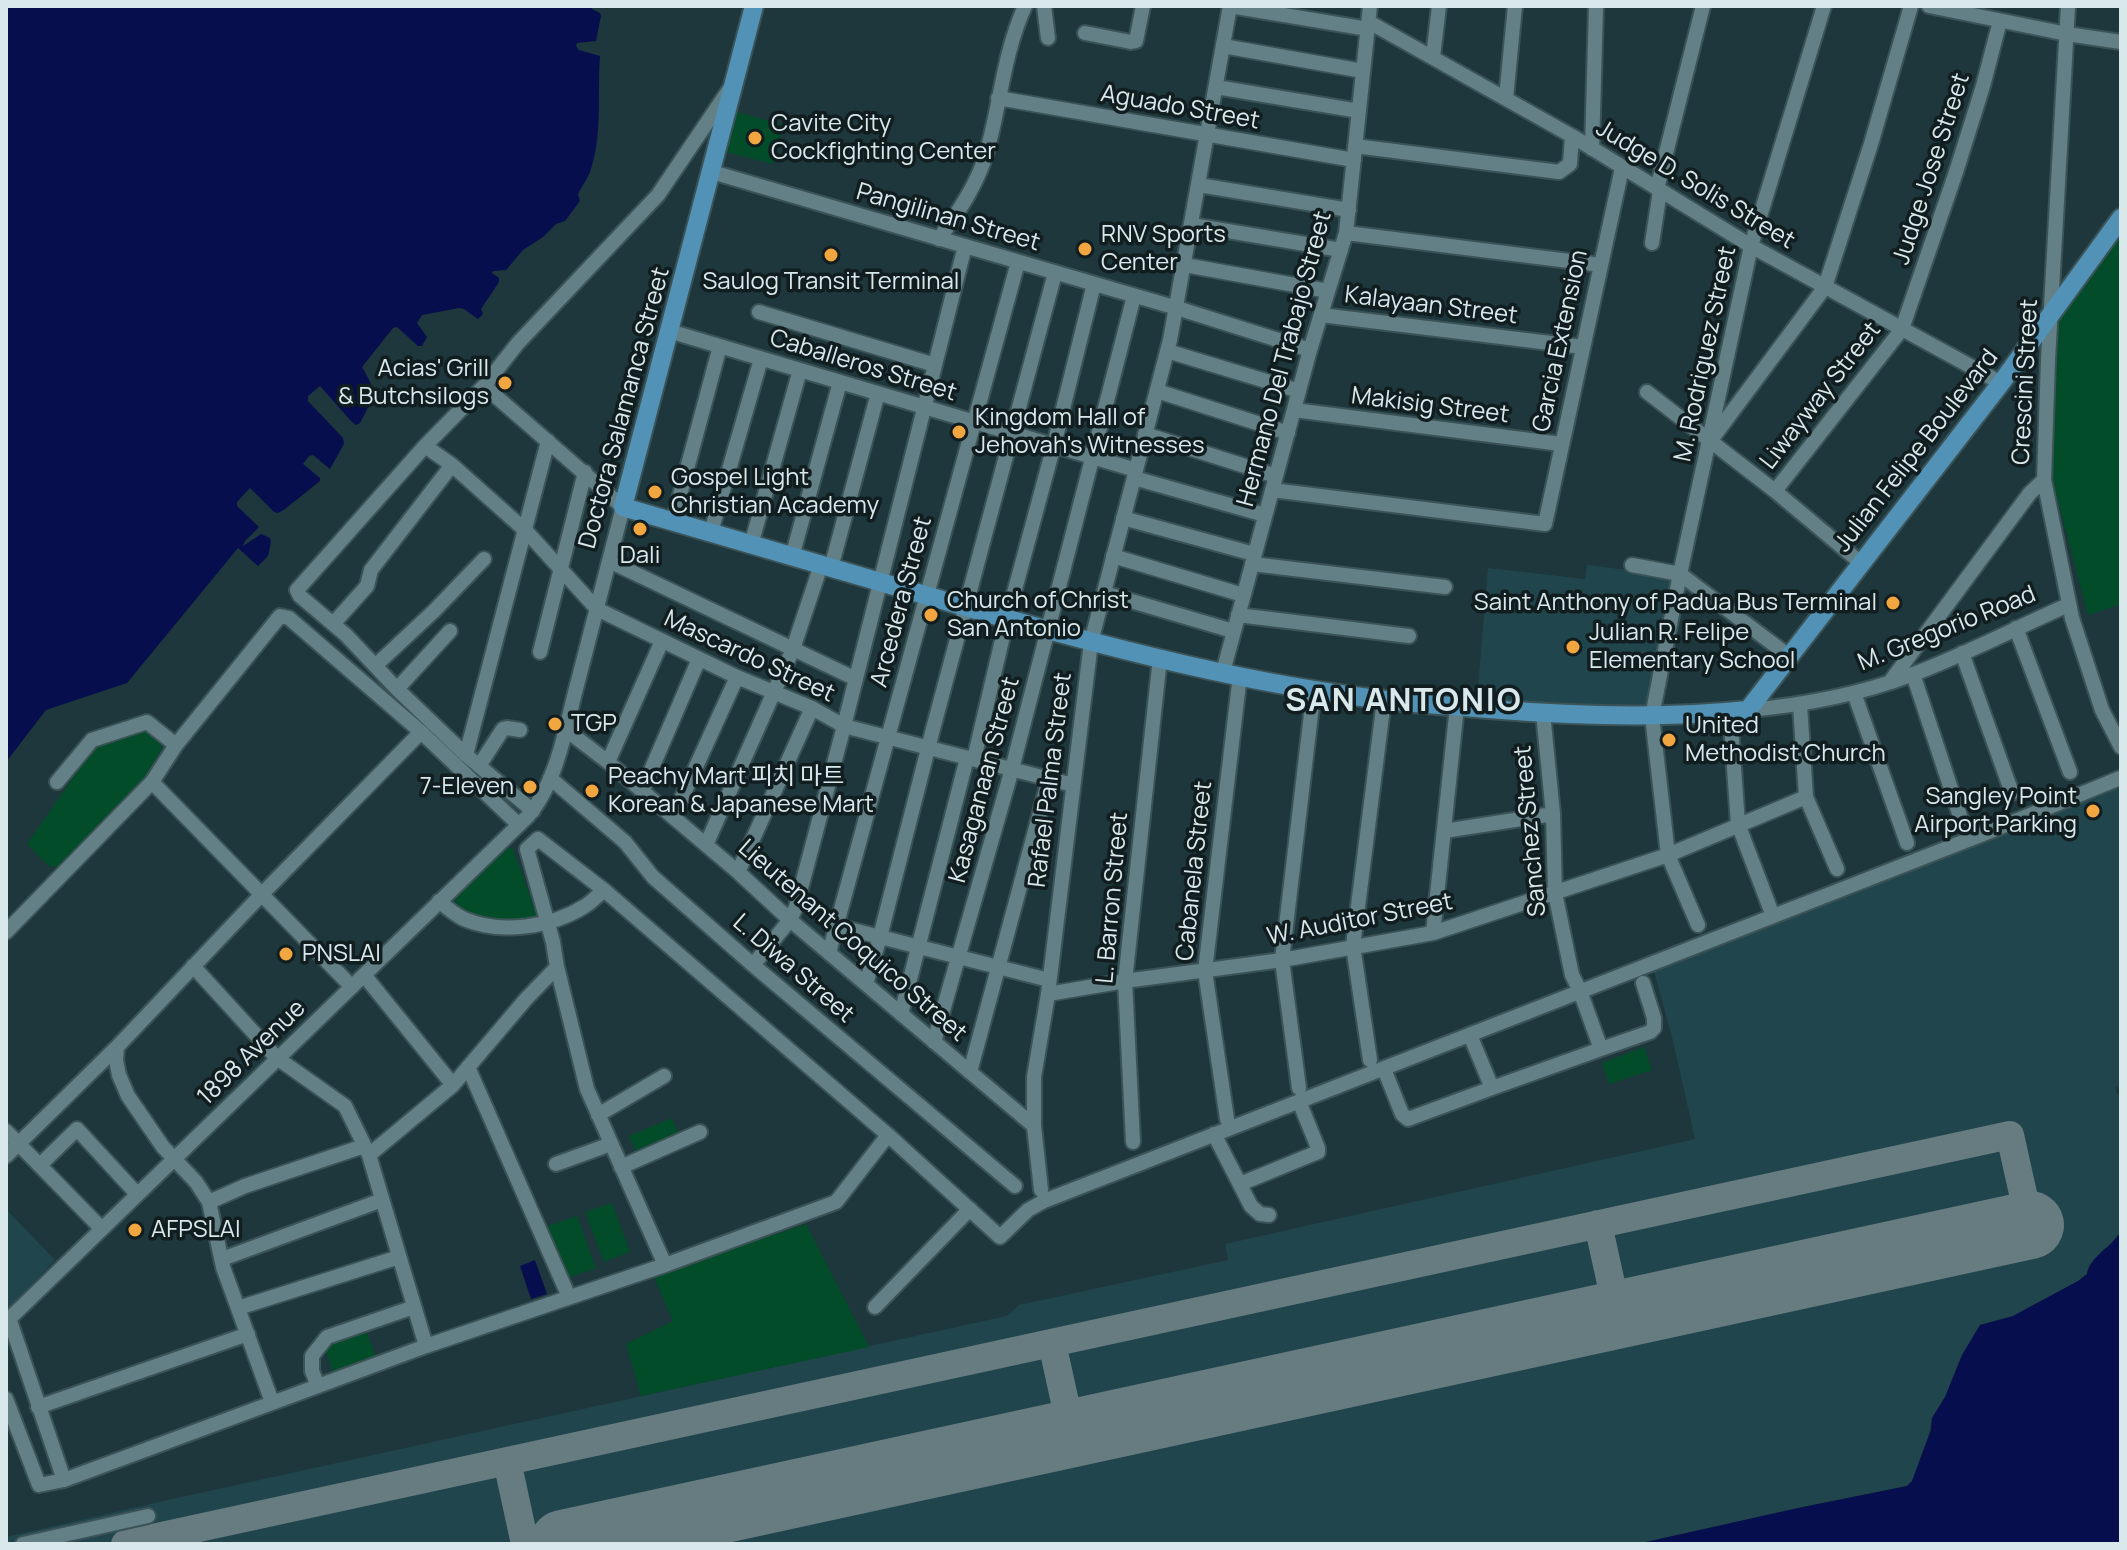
<!DOCTYPE html>
<html>
<head>
<meta charset="utf-8">
<style>
	body { margin:0 }
	#map { position:relative; width:2127px; height:1550px; overflow:hidden; background:#1d373c; font-family:Manrope,sans-serif }
	canvas { display:block }
	.frame { position:absolute; inset:0; border:8px solid #d8e8eb; pointer-events:none }
</style>
</head>
<body>
<div id="map">
<canvas width="2127" height="1550"></canvas>
<div class="frame"></div>
</div>
<script>
const g = document.querySelector('canvas').getContext('2d');
g.lineJoin = 'round';
function fillPath(path, color) {
  g.fillStyle = color;
  g.fill(path, 'evenodd');
}
function trace(path, color, width, dash) {
  g.strokeStyle = color;
  g.lineWidth = width;
  g.lineCap = dash ? 'butt' : 'round';
  g.setLineDash(dash || []);
  g.stroke(path);
}
function label(font, color, halo, rows, align = 'center') {
  g.font = font + ' Manrope,"Noto Sans KR",sans-serif';
  g.lineWidth = 7;
  g.setLineDash([]);
  g.textBaseline = 'middle';
  g.strokeStyle = halo;
  g.fillStyle = color;
  for (const [text, x, y, turn = 0] of rows) {
    g.save();
    g.translate(x, y);
    g.rotate((+turn || 0) * Math.PI / 180);
    g.textAlign = isNaN(turn) ? turn : align;
    if (halo) g.strokeText(text, 0, 0);
    g.fillText(text, 0, 0);
    g.restore();
  }
}
fillPath(new Path2D(`
	M 1587,565 L 1679,576 L 1651,711 L 1477,700 L 1488,568 L 1585,579 Z
	M 2121,774 L 2121,1090 L 2116,1086 L 2116,1092 L 2121,1097 L 2121,1231 L 2113,1243 L 2089,1265 L 2087,1274 L 2078,1281 L 2013,1316 L 1980,1325 L 1962,1355 L 1945,1397 L 1932,1418 L 1928,1437 L 1912,1481 L 1907,1486 L 1798,1508 L 1637,1544 L 6,1544 L 6,1537 L 159,1502 L 1002,1317 L 1008,1315 L 1019,1305 L 1228,1260 L 1225,1244 L 1695,1139 L 1673,1041 L 1650,956 Z
	M 6,1209 L 55,1260 L 6,1311 Z`), '#21454c');
fillPath(new Path2D(`
	M 737,112 L 784,125 L 773,164 L 726,152 Z
	M 2121,234 L 2121,604 L 2088,615 L 2050,471 L 2054,426 L 2056,321 Z
	M 145,730 L 157,738 L 162,748 L 145,777 L 57,867 L 49,866 L 27,844 L 90,753 L 102,741 Z
	M 507,847 L 513,849 L 537,915 C 512,930 482,918 457,908 L 455,899 Z
	M 1644,1047 L 1652,1070 L 1609,1084 L 1602,1063 Z
	M 672,1118 L 681,1138 L 638,1156 L 629,1136 Z
	M 612,1203 L 630,1252 L 604,1262 L 585,1212 Z
	M 577,1216 L 596,1268 L 567,1278 L 548,1226 Z
	M 806,1224 L 869,1347 L 641,1396 L 626,1344 L 673,1321 L 653,1275 Z
	M 366,1331 L 376,1356 L 333,1372 L 324,1347 Z`), '#024c29');
fillPath(new Path2D(`
	M 6,6 L 593,6 L 592,9 L 600,13 L 601,16 L 596,41 L 577,43 L 576,46 L 579,50 L 600,56 C 597,94 603,135 590,172 C 587,180 581,187 578,194 L 580,201 L 565,221 L 556,224 L 543,237 L 523,250 L 506,270 L 493,271 L 492,273 L 499,278 L 499,282 L 481,309 L 483,314 L 478,319 L 464,309 L 459,308 L 422,315 L 417,323 L 427,337 L 422,346 L 418,346 L 397,327 L 393,328 L 362,367 C 378,394 374,396 360,423 L 356,425 L 351,421 L 320,386 L 308,396 L 308,401 L 343,438 L 344,444 L 330,469 L 313,455 L 309,456 L 303,464 L 320,478 L 320,481 L 285,509 L 278,513 L 274,512 L 250,488 L 237,502 L 237,506 L 259,527 L 245,541 L 243,546 L 261,534 L 270,538 L 271,542 L 268,556 L 258,566 L 238,548 L 127,683 L 46,710 L 6,762 Z
	M 2121,1231 L 2121,1544 L 1637,1544 L 1798,1508 L 1907,1486 L 1912,1481 L 1931,1430 L 1932,1418 L 1945,1397 L 1962,1355 L 1980,1325 L 2013,1316 L 2078,1281 L 2087,1274 C 2090,1256 2112,1247 2121,1231 Z
	M 535,1260 L 547,1294 L 531,1299 L 520,1266 Z`), '#070e4d');
trace(new Path2D(`
	M 1598,1224 L 1618,1315
	M 1052,1343 L 1072,1434
	M 507,1461 L 525,1544
	M 125,1544 L 2010,1135 L 2030,1225`), '#667c80', 28);
trace(new Path2D(`
	M 563,1544 L 2030,1225`), '#667c80', 68);
const minor = new Path2D(`
	M 1044,6 L 1048,38
	M 1230,6 L 1368,29
	M 1929,6 L 2067,34 L 2121,42
	M 2068,6 L 2048,360 L 2044,480 L 2072,618 L 2102,710 L 2121,747
	M 1369,22 L 1572,136 L 1751,246 L 2001,383
	M 1085,33 L 1131,42 L 1136,41 L 1143,6
	M 1223,46 L 1363,71
	M 1433,57 L 1439,6
	M 1216,87 L 1359,111
	M 998,98 L 1354,160
	M 1506,98 L 1515,6
	M 1355,146 L 1559,172 L 1570,164 L 1572,136
	M 1592,149 L 1596,6
	M 712,172 L 1177,308 L 1310,350
	M 1199,185 L 1349,210
	M 1657,189 L 1703,6
	M 1192,225 L 1341,250
	M 1346,233 L 1601,265
	M 939,239 C 958,212 978,184 987,151 C 1001,102 1003,55 1025,6
	M 1652,243 L 1660,191
	M 1185,265 L 1328,291
	M 759,312 L 935,365
	M 1321,315 L 1583,347
	M 669,331 L 1136,470
	M 1167,351 L 1299,391
	M 1157,391 L 1288,433
	M 1647,392 L 1775,491 L 1861,563
	M 1294,410 L 1561,444
	M 1145,434 L 1276,476
	M 1714,436 L 1825,287 L 1871,144 L 1911,6
	M 425,446 L 452,465 L 526,531 L 597,609 L 737,677 L 812,708 L 844,726 L 1073,785
	M 1134,478 L 1265,515
	M 1272,490 L 1545,524 L 1622,168
	M 1775,491 L 1902,329 L 1956,172 L 1983,86 L 2000,21
	M 1123,518 L 1254,554
	M 673,521 L 720,346
	M 711,532 L 761,359
	M 751,545 L 800,370
	M 1113,556 L 1243,595
	M 792,557 L 840,382
	M 609,561 L 856,679
	M 1252,564 L 1445,587
	M 1632,565 L 1680,574 L 1789,656
	M 831,568 L 878,393
	M 1104,593 L 1233,631
	M 1238,615 L 1409,636
	M 333,624 L 367,586 L 371,570 L 452,465
	M 2016,628 L 2070,772
	M 540,652 L 585,472
	M 1962,653 L 2012,793
	M 375,666 L 434,611 L 484,559
	M 1223,672 L 1310,350 L 1346,233 L 1370,6
	M 1913,674 L 1961,819
	M 1890,682 L 2030,493 L 2044,480
	M 397,689 L 450,631
	M 1854,693 L 1907,843
	M 1800,705 L 1806,797 L 1837,869
	M 1748,710 C 1804,705 1858,695 1911,675 C 1964,655 2016,628 2068,605
	M 1730,712 L 1738,824 L 1773,916
	M 565,729 L 608,762 L 738,872 L 790,920 L 1034,1126
	M 466,755 L 548,441
	M 974,759 L 1007,619 L 1054,445 L 1094,284
	M 608,762 L 662,641
	M 479,766 L 503,729 L 507,728 L 520,730
	M 550,778 L 625,842 L 653,877 L 753,965 L 1015,1186
	M 57,782 L 92,740 L 147,722 L 176,745
	M 152,782 L 352,987
	M 642,791 L 699,659
	M 533,811 L 466,755 L 397,689 L 346,635 L 300,596 L 297,590 L 425,446 L 484,386 L 518,343 L 658,195 L 729,90
	M 673,817 L 737,677
	M 1444,831 L 1553,814
	M 706,845 L 793,649 L 821,565
	M 738,872 L 812,708
	M 439,901 C 447,908 455,915 464,919 C 501,935 552,927 585,906 C 592,902 598,895 604,890
	M 1698,925 L 1668,855 L 1652,716 L 1680,574 L 1751,246 L 1824,6
	M 837,926 L 1049,980
	M 6,932 L 152,782 L 176,745 L 280,616 L 289,618 L 421,732 L 519,825
	M 1433,933 L 1457,706
	M 829,953 L 1018,262
	M 753,965 L 790,920 L 796,907 L 844,726 L 965,246
	M 193,966 L 277,1058 L 345,1106 L 369,1155 L 426,1346
	M 364,975 L 453,1085
	M 866,984 L 880,937 L 933,729 L 1055,273
	M 1048,994 L 1125,981 L 1282,960 L 1433,933 L 1668,855 L 1806,797
	M 901,1014 L 967,758
	M 934,1042 L 1012,769 L 1134,296
	M 117,1047 L 116,1060 L 119,1075 L 128,1096 L 163,1147 L 196,1182 L 209,1202 L 223,1267 L 272,1402
	M 1601,1049 L 1650,1032 L 1654,1028 L 1654,1018 L 1643,983
	M 1370,1060 L 1353,946 L 1384,700
	M 468,1067 L 569,1297
	M 1384,1069 L 1402,1114 L 1408,1119 L 1492,1088 L 1470,1035
	M 970,1072 L 1049,779
	M 1299,1088 L 1282,960 L 1314,689
	M 1492,1088 L 1601,1049 L 1580,991 L 1572,975 L 1555,893 L 1553,814 L 1543,713
	M 598,1115 L 664,1076
	M 1227,1119 L 1205,971 L 1240,675
	M 6,1131 L 101,1228
	M 1214,1134 L 1251,1206 L 1260,1214 L 1269,1215
	M 1133,1142 L 1125,981 L 1160,658
	M 369,1155 L 453,1085 L 526,999 L 557,967
	M 6,1156 L 117,1047 L 262,894 L 421,732
	M 556,1164 L 611,1144
	M 40,1165 L 77,1129 L 137,1194
	M 621,1167 L 700,1132
	M 1240,1184 L 1318,1152 L 1318,1148 L 1299,1101
	M 1041,1190 L 1034,1126 L 1034,1077 L 1048,994 L 1091,642 L 1170,340 L 1230,6
	M 209,1202 L 245,1186 L 364,1146
	M 222,1259 L 382,1200
	M 665,1265 L 587,1089 L 557,967 L 553,942 L 527,849 L 538,839 L 604,890 L 888,1135 L 1000,1237 L 1028,1210 L 1044,1201 L 1991,831 L 2120,778
	M 875,1307 L 970,1209
	M 238,1308 L 399,1257
	M 9,1318 L 64,1480
	M 6,1322 L 528,816 C 557,783 566,726 577,685 C 592,625 608,566 623,507 L 484,386
	M 318,1386 L 312,1371 L 312,1356 L 327,1337 L 414,1307
	M 6,1399 L 39,1485 L 64,1480 L 426,1346 L 665,1265 L 836,1202 L 888,1135
	M 38,1407 L 248,1334
	M 23,1544 L 148,1516`);
const major = new Path2D(`
	M 754,6 L 623,507 C 745,543 867,579 990,614 C 1119,650 1252,685 1386,700 C 1420,704 1454,706 1488,709 C 1575,716 1662,719 1748,710 L 2001,383 L 2121,218`);
trace(minor, '#3b5357', 18);
trace(major, '#3b5357', 22);
trace(minor, '#638086', 14);
trace(major, '#5192b6', 18);
for (const [x, y, r, color] of [
	[755,138,8,"#f1a640"],
	[1085,249,8,"#f1a640"],
	[831,255,8,"#f1a640"],
	[505,383,8,"#f1a640"],
	[959,432,8,"#f1a640"],
	[655,492,8,"#f1a640"],
	[640,529,8,"#f1a640"],
	[1893,603,8,"#f1a640"],
	[931,615,8,"#f1a640"],
	[1573,647,8,"#f1a640"],
	[555,724,8,"#f1a640"],
	[1669,740,8,"#f1a640"],
	[530,787,8,"#f1a640"],
	[592,791,8,"#f1a640"],
	[2093,811,8,"#f1a640"],
	[286,954,8,"#f1a640"],
	[135,1230,8,"#f1a640"]
]) {
  const dot = new Path2D();
  dot.arc(x, y, r, 0, 2 * Math.PI);
  g.fillStyle = color;
  g.fill(dot);
  trace(dot, '#111d1f', 3);
}
label('24px', '#d8e8eb', '#111d1f', [
	["Aguado Street",1180,108,10],
	["Judge Jose Street",1932,169,-72],
	["Judge D. Solis Street",1695,185,31],
	["Pangilinan Street",948,218,16],
	["Kalayaan Street",1431,306,7],
	["Garcia Extension",1561,341,-78],
	["M. Rodriguez Street",1706,354,-78],
	["Hermano Del Trabajo Street",1285,359,-75],
	["Caballeros Street",863,366,17],
	["Crescini Street",2026,382,-87],
	["Liwayway Street",1821,396,-52],
	["Makisig Street",1430,406,7],
	["Doctora Salamanca Street",625,408,-75],
	["Julian Felipe Boulevard",1917,451,-52],
	["Arcedera Street",902,602,-75],
	["M. Gregorio Road",1947,629,-22],
	["Mascardo Street",749,657,25],
	["Kasaganaan Street",985,780,-75],
	["Rafael Palma Street",1051,780,-83],
	["Sanchez Street",1531,831,-95],
	["Cabanela Street",1195,871,-84],
	["L. Barron Street",1113,898,-85],
	["W. Auditor Street",1360,920,-11],
	["Lieutenant Coquico Street",852,941,41],
	["L. Diwa Street",793,969,41],
	["1898 Avenue",252,1053,-44]
]);
label('24px', '#d8e8eb', '#111d1f', [
	["Cavite City",771,124],
	["Cockfighting Center",771,152],
	["RNV Sports",1101,235],
	["Center",1101,263],
	["Saulog Transit Terminal",831,282,"center"],
	["Acias' Grill",489,369,"right"],
	["& Butchsilogs",489,397,"right"],
	["Kingdom Hall of",975,418],
	["Jehovah's Witnesses",975,446],
	["Gospel Light",671,478],
	["Christian Academy",671,506],
	["Dali",640,556,"center"],
	["Church of Christ",947,601],
	["San Antonio",947,629],
	["Saint Anthony of Padua Bus Terminal",1877,603,"right"],
	["Julian R. Felipe",1589,633],
	["Elementary School",1589,661],
	["TGP",571,724],
	["United",1685,726],
	["Methodist Church",1685,754],
	["Peachy Mart 피치 마트",608,777],
	["Korean & Japanese Mart",608,805],
	["7-Eleven",514,787,"right"],
	["Sangley Point",2077,797,"right"],
	["Airport Parking",2077,825,"right"],
	["PNSLAI",302,954],
	["AFPSLAI",151,1230]
], 'left');
g.letterSpacing = '2px';
label('bold 32px', '#d8e8eb', '#111d1f', [
	["SAN ANTONIO",1404,702]
]);
g.letterSpacing = '0px';
</script>
</body>
</html>
